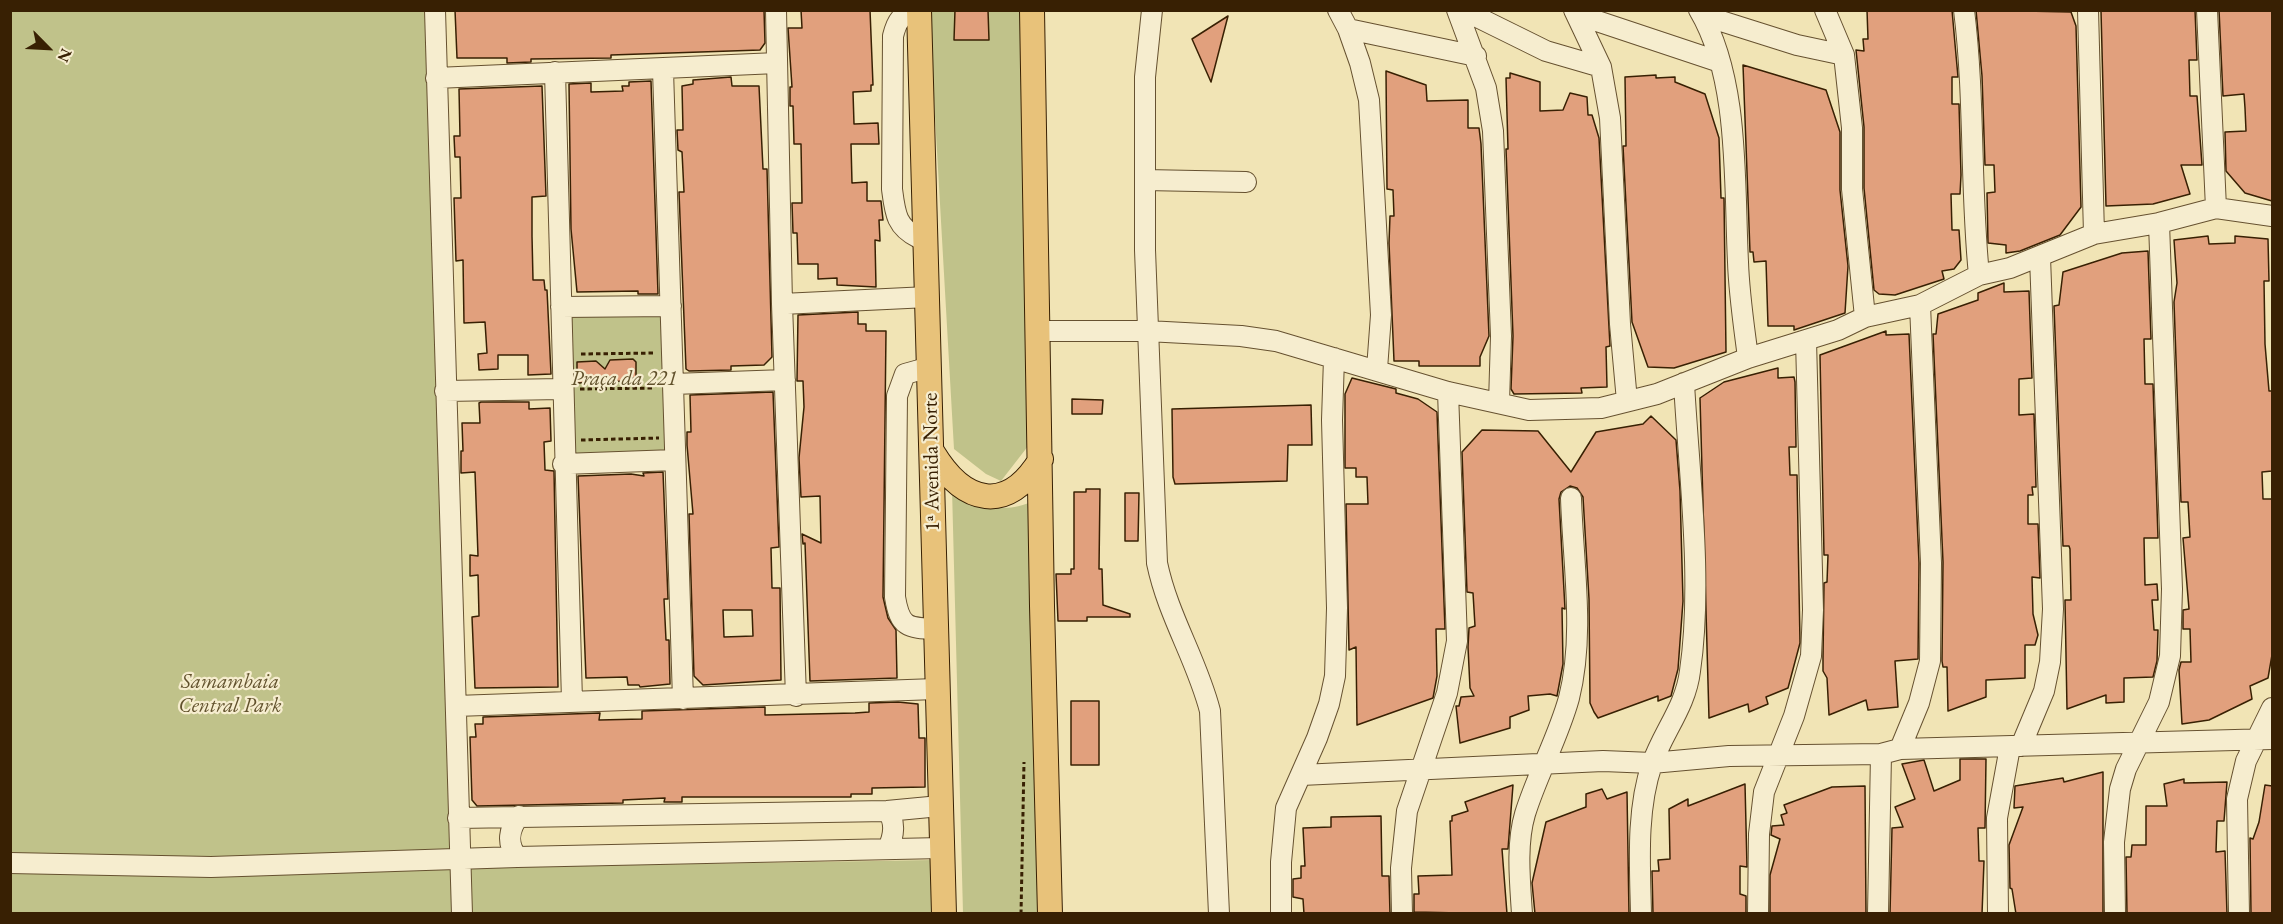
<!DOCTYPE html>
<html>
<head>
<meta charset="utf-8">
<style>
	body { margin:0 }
	#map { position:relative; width:2283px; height:924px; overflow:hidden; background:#f1e4b5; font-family:"EB Garamond",serif }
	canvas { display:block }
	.frame { position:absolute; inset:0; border:12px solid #382003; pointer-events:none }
	.north { position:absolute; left:18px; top:18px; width:60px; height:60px; -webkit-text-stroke:4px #f6edcf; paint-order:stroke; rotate:114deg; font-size:16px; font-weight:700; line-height:24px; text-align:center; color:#382003 }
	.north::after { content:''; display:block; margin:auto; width:21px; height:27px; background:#382003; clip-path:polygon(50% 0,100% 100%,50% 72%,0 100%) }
</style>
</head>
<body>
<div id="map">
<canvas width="2283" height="924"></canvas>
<div class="frame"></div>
<div class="north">N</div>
</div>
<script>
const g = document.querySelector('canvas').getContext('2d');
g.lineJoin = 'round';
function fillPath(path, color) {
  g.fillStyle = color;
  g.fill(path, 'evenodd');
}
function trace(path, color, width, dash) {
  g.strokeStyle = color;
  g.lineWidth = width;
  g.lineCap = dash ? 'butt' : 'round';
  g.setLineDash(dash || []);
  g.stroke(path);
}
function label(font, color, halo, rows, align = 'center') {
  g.font = font + ' "EB Garamond",serif';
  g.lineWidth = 4.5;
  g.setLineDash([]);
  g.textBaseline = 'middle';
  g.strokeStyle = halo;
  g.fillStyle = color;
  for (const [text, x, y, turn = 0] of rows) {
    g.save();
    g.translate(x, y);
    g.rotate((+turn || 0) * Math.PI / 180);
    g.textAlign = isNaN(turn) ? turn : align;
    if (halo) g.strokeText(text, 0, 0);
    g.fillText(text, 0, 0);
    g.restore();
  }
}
fillPath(new Path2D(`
	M 10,11 L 429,11 L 455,868 L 933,860 L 934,913 L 11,913 Z
	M 929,11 L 1028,11 L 1032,441 L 1001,481 L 986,474 L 954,449 Z
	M 676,303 L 679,453 L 572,455 L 570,305 Z
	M 952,489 C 983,506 1001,515 1034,501 L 1043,913 L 963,913 Z`), '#c0c28a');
const building = new Path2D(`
	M 455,10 L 764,10 L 765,43 L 760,50 L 611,55 L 611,58 L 531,59 L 531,62 L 507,63 L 507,58 L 457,58 Z
	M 801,10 L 870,10 L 873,85 L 871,85 L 871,91 L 853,92 L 854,124 L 878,123 L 879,144 L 851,144 L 852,183 L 867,182 L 867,201 L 881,201 L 883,220 L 879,220 L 880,241 L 875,240 L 876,287 L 837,285 L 837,278 L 818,279 L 818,264 L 798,264 L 797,233 L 793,233 L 792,203 L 802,203 L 801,144 L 794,144 L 793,106 L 790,106 L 790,87 L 792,87 L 788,28 L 802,28 Z
	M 955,10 L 988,10 L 989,40 L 954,40 Z
	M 1867,10 L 1952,10 L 1955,44 L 1958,77 L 1952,77 L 1952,104 L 1959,104 L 1961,175 L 1960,194 L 1951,194 L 1952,230 L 1959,230 L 1961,260 L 1954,269 L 1942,271 L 1944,279 L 1895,295 L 1879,294 L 1874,290 L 1864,188 L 1864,127 L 1856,50 L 1864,51 L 1863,39 L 1868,39 Z
	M 1976,10 L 2071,12 L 2076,26 L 2081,207 L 2060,235 L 2020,251 L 2006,253 L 2006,245 L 1988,243 L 1987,193 L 1995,192 L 1994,165 L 1985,165 L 1982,76 Z
	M 2195,10 L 2197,60 L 2189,60 L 2190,96 L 2197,96 L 2202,165 L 2181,165 L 2190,194 L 2153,204 L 2106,206 L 2101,11 Z
	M 2219,10 L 2272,10 L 2272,201 L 2245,193 L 2226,171 L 2225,132 L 2246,131 L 2245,108 L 2244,94 L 2223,96 Z
	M 1228,16 L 1211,82 L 1192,39 Z
	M 1743,65 L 1826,90 L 1840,132 L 1840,190 L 1848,266 L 1845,313 L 1794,330 L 1794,326 L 1768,326 L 1766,261 L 1754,262 L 1753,252 L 1750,252 Z
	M 1386,71 L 1426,85 L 1427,101 L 1468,100 L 1468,128 L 1479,128 L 1481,144 L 1489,336 L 1480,357 L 1480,366 L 1419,366 L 1419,361 L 1394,361 L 1389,243 L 1390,216 L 1394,216 L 1393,190 L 1387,189 Z
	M 1510,73 L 1540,82 L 1540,111 L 1563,110 L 1570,93 L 1587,97 L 1588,115 L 1592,115 L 1599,138 L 1610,346 L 1606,347 L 1607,387 L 1581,388 L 1582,393 L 1514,394 L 1511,389 L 1513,336 L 1506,149 L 1508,149 L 1506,78 L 1510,78 Z
	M 1656,75 L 1656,78 L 1675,77 L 1675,82 L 1705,94 L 1719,138 L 1721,198 L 1724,198 L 1726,352 L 1674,368 L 1648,367 L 1632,322 L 1623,146 L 1626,146 L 1625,77 Z
	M 731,77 L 732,86 L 759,86 L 763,169 L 767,169 L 772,357 L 764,365 L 731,366 L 731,370 L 689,371 L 686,369 L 679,192 L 684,192 L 682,152 L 678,150 L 677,130 L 683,130 L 682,86 L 693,84 L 693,80 Z
	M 651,81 L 658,294 L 638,294 L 638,291 L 577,292 L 571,229 L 569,84 L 591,83 L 591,92 L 623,91 L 622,86 L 629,86 L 629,82 Z
	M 542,86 L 546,196 L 532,197 L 532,236 L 533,280 L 544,280 L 545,290 L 547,290 L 551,374 L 528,375 L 528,355 L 498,355 L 498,369 L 479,370 L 478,354 L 487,353 L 485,322 L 464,323 L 463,260 L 456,261 L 454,198 L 461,198 L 460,157 L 455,157 L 454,136 L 460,136 L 459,89 Z
	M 2208,236 L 2209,244 L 2235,243 L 2235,236 L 2268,239 L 2269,281 L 2264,281 L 2265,344 L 2269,391 L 2272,391 L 2272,471 L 2262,472 L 2263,499 L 2272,499 L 2272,655 L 2268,678 L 2250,686 L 2252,699 L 2209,720 L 2182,724 L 2179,670 L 2181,662 L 2191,662 L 2190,629 L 2183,629 L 2183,610 L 2189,609 L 2183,538 L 2190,537 L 2188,502 L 2181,502 L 2174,302 L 2177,283 L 2174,240 Z
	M 2148,251 L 2151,339 L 2144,339 L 2145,384 L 2153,384 L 2158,538 L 2144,538 L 2145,585 L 2157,584 L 2158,600 L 2152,600 L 2154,630 L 2158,630 L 2157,661 L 2153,677 L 2124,678 L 2124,702 L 2106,703 L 2106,695 L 2067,709 L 2065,600 L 2071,600 L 2070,549 L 2069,546 L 2063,546 L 2054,306 L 2059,305 L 2063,272 L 2122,253 Z
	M 2004,283 L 2004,292 L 2029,291 L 2032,378 L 2019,379 L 2019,415 L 2034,414 L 2036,487 L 2032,487 L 2033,495 L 2028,495 L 2028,524 L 2038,524 L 2040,578 L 2032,577 L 2033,614 L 2038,635 L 2035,645 L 2025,645 L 2025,678 L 1986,680 L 1986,697 L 1948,711 L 1947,667 L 1943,667 L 1942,661 L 1943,562 L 1933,334 L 1936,334 L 1938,314 L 1978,300 L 1978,293 Z
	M 858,312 L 858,324 L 866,324 L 866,331 L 886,331 L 883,597 L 888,618 L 896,630 L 897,678 L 810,681 L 805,543 L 803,544 L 802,534 L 821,543 L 820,496 L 801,497 L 799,458 L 804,407 L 803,381 L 797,381 L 798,315 Z
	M 1886,331 L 1886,335 L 1909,334 L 1919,563 L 1918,659 L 1895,661 L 1898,707 L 1868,710 L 1866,700 L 1829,715 L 1827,678 L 1823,671 L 1823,658 L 1824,583 L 1827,582 L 1828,555 L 1824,555 L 1820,355 Z
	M 633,359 L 636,362 L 636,378 L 628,378 L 628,381 L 577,383 L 577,362 L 596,361 L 605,369 L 610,360 Z
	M 1778,368 L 1778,378 L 1794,377 L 1795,382 L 1796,447 L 1789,447 L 1790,475 L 1797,475 L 1800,643 L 1788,688 L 1766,697 L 1768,704 L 1749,712 L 1748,704 L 1709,718 L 1700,398 L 1724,382 Z
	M 1352,378 L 1396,389 L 1396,393 L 1418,399 L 1437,412 L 1445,629 L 1436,629 L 1437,676 L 1433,698 L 1357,725 L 1356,647 L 1349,650 L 1346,504 L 1368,504 L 1367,477 L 1356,477 L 1356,468 L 1345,468 L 1345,394 Z
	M 773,392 L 779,547 L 771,548 L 772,588 L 780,588 L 781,680 L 703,685 L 694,676 L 689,514 L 693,514 L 687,445 L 687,432 L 691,432 L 690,395 ZM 723,610 L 752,610 L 753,636 L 724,637 Z
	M 1072,399 L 1103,400 L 1102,414 L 1072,414 Z
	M 481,402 L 529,402 L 529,409 L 550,408 L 551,441 L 544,442 L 545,470 L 554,471 L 558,687 L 475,688 L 472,617 L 479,616 L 478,575 L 470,576 L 470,555 L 478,556 L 475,472 L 461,473 L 461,451 L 463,451 L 462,423 L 480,423 L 479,403 Z
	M 1311,405 L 1312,445 L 1288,445 L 1287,481 L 1175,484 L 1173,477 L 1172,409 Z
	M 1651,416 L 1676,440 L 1680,491 L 1683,601 L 1678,669 L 1671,696 L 1658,701 L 1658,696 L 1598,718 L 1594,712 L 1590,703 L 1589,599 L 1583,497 L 1577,488 L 1570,486 L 1561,492 L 1559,499 L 1565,609 L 1562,608 L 1563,664 L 1557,696 L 1550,694 L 1528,696 L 1529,710 L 1510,717 L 1510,728 L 1460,743 L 1456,706 L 1459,706 L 1461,697 L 1474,696 L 1470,688 L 1468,647 L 1469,628 L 1475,626 L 1473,593 L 1467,592 L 1462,452 L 1482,430 L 1538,431 L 1571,472 L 1596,432 L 1643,424 Z
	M 663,472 L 668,599 L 664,599 L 666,640 L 669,640 L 670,684 L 640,687 L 639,685 L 628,685 L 627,677 L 586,678 L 578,476 L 631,474 L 644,476 L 643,473 Z
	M 1086,489 L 1100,489 L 1099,569 L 1102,569 L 1103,605 L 1130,614 L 1130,617 L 1087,617 L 1087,621 L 1058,621 L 1056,574 L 1071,574 L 1071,569 L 1074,569 L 1074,492 L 1086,492 Z
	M 1125,493 L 1139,493 L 1138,541 L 1125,541 Z
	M 1071,701 L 1099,701 L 1099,765 L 1071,765 Z
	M 898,702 L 918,704 L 919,738 L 925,738 L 925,787 L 872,788 L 872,794 L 851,794 L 851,797 L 682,797 L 682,802 L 664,802 L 665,798 L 623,800 L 623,803 L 477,806 L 472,800 L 470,737 L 476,737 L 475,724 L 483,724 L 483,717 L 600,713 L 599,720 L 642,719 L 642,711 L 765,707 L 765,715 L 855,713 L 869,712 L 869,703 Z
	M 1960,759 L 1986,759 L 1985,828 L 1978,828 L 1979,861 L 1984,861 L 1982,914 L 1890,914 L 1892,828 L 1903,827 L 1895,807 L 1915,799 L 1902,764 L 1924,760 L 1934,791 L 1960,780 Z
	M 2103,772 L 2103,914 L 2016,914 L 2012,889 L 2010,888 L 2009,845 L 2023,807 L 2014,808 L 2015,786 L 2063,778 L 2064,782 Z
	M 2184,779 L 2184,783 L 2227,782 L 2224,821 L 2217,821 L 2216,852 L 2225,851 L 2227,914 L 2127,914 L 2126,857 L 2131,857 L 2132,845 L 2146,845 L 2146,806 L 2167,806 L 2164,784 Z
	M 1745,784 L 1747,867 L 1740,866 L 1740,894 L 1746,896 L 1746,914 L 1653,914 L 1652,871 L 1659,871 L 1658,860 L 1670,859 L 1669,809 L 1688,799 L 1688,806 Z
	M 1513,785 L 1508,849 L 1502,849 L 1507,914 L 1414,912 L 1414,894 L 1419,894 L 1418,876 L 1452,875 L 1450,821 L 1452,821 L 1452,816 L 1468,811 L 1465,802 Z
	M 2265,785 L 2272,786 L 2272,914 L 2251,914 L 2250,838 L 2253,839 L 2259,822 Z
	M 1865,786 L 1866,914 L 1770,914 L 1770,875 L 1780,839 L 1771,835 L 1772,826 L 1784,825 L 1781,815 L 1787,813 L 1784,805 L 1832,787 Z
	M 1602,789 L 1607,799 L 1627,792 L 1629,914 L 1535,914 L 1532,883 L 1546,822 L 1586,807 L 1586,794 Z
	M 1381,816 L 1382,876 L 1389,876 L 1390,914 L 1304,914 L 1303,899 L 1293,897 L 1293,879 L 1301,878 L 1301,866 L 1305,866 L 1303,828 L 1331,827 L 1331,817 Z`);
fillPath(building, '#e1a07d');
trace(building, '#382003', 1.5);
const minor = new Path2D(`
	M 435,10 L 462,914
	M 776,10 L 782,304 L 796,696
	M 916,10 C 901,15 897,20 893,36 L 892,189 C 895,213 896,227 919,238 L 925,236
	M 1152,10 L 1145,77 L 1145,250 L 1157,563 C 1168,616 1197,660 1210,711 L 1219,914
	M 1338,10 L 1348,29 L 1360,63 L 1369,100 L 1381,315 L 1377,369
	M 1457,10 L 1486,88 L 1493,131 L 1501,336 L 1499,403
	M 1463,10 L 1546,51 L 1601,67
	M 1574,10 L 1601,67 L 1610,118 L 1620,324 L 1627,401
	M 1699,10 C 1740,79 1734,184 1738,262 C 1739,294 1744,326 1748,358
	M 1825,10 L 1844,55 L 1852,128 L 1852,189 L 1865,317
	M 1964,10 C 1975,98 1970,187 1979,275
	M 2088,10 L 2094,234
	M 2207,10 L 2216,208
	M 1576,14 L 1720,62
	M 1702,15 L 1797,45 L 1844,55
	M 1348,29 L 1476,56
	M 663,70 L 683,699
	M 555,72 L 572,701
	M 436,78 L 777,63
	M 1145,180 L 1246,182
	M 782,304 L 928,297
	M 561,307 L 671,306
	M 1037,331 L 1147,331 L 1241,336 L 1276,341 L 1448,392 L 1529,410 L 1601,408 L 1657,394 L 1748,358 L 1838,330 L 1865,317 L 1920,305 L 1979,275 L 2010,268 L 2094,234 L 2159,223 L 2216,208 L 2272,216
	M 930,367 L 905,374 L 897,396 L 895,597 C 900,627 907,628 936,629
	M 673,384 L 785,380
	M 445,391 L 561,389
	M 563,464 L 675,460
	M 456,706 L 936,689
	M 2021,746 L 2044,691 L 2050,662 L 2053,609 L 2040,257
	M 1900,749 L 1919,703 L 1930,661 L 1931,563 L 1920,305
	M 1301,775 L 1603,761 L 1652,763 L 1729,756 L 1881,754 L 1900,749 L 2272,739
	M 887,811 C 896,821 894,836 888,848
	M 458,818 L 887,811 L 940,806
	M 517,857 C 506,843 509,829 519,816
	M 10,863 L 211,867 L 517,857 L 942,848
	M 1281,914 L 1281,862 L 1286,808 L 1317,738 L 1329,704 L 1335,676 L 1337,608 L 1332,420 L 1334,358
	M 1402,914 L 1401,868 L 1407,811 L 1447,693 L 1457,641 L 1448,392
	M 1522,914 C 1520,882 1516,844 1525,814 C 1537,775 1558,738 1569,698 C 1585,635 1573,563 1571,498
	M 1641,914 C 1640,865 1636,811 1652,764 C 1663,732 1686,706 1690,671 C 1703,582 1689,474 1684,383
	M 1758,914 L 1759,834 L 1764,792 L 1794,716 L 1811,656 L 1813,610 L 1806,340
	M 1878,914 L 1881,754
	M 1998,914 L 1997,818 L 2010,747
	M 2115,914 L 2114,842 L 2120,789 L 2126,769 L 2159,702 L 2170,656 L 2172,589 L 2159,223
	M 2239,914 L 2237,799 L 2246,761 L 2272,708`);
const major = new Path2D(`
	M 919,10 L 944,914
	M 1032,10 L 1042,606 L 1050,914
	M 933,453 C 964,504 1007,515 1041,459`);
trace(minor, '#665130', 22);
trace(major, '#382003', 26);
trace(new Path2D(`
	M 581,354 L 655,353
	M 580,389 L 655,388
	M 581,440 L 659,438
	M 1021,914 L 1024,762`), '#382003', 3, [4.5, 3]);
trace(minor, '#f6edcf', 20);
trace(major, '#e8c27a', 24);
label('italic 21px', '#61512c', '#f6edcf', [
	["Praça da 221",624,379],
	["Samambaia",230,682],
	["Central Park",230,706]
]);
label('21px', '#382003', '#f6edcf', [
	["1ᵃ Avenida Norte",932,462,-91]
]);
</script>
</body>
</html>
